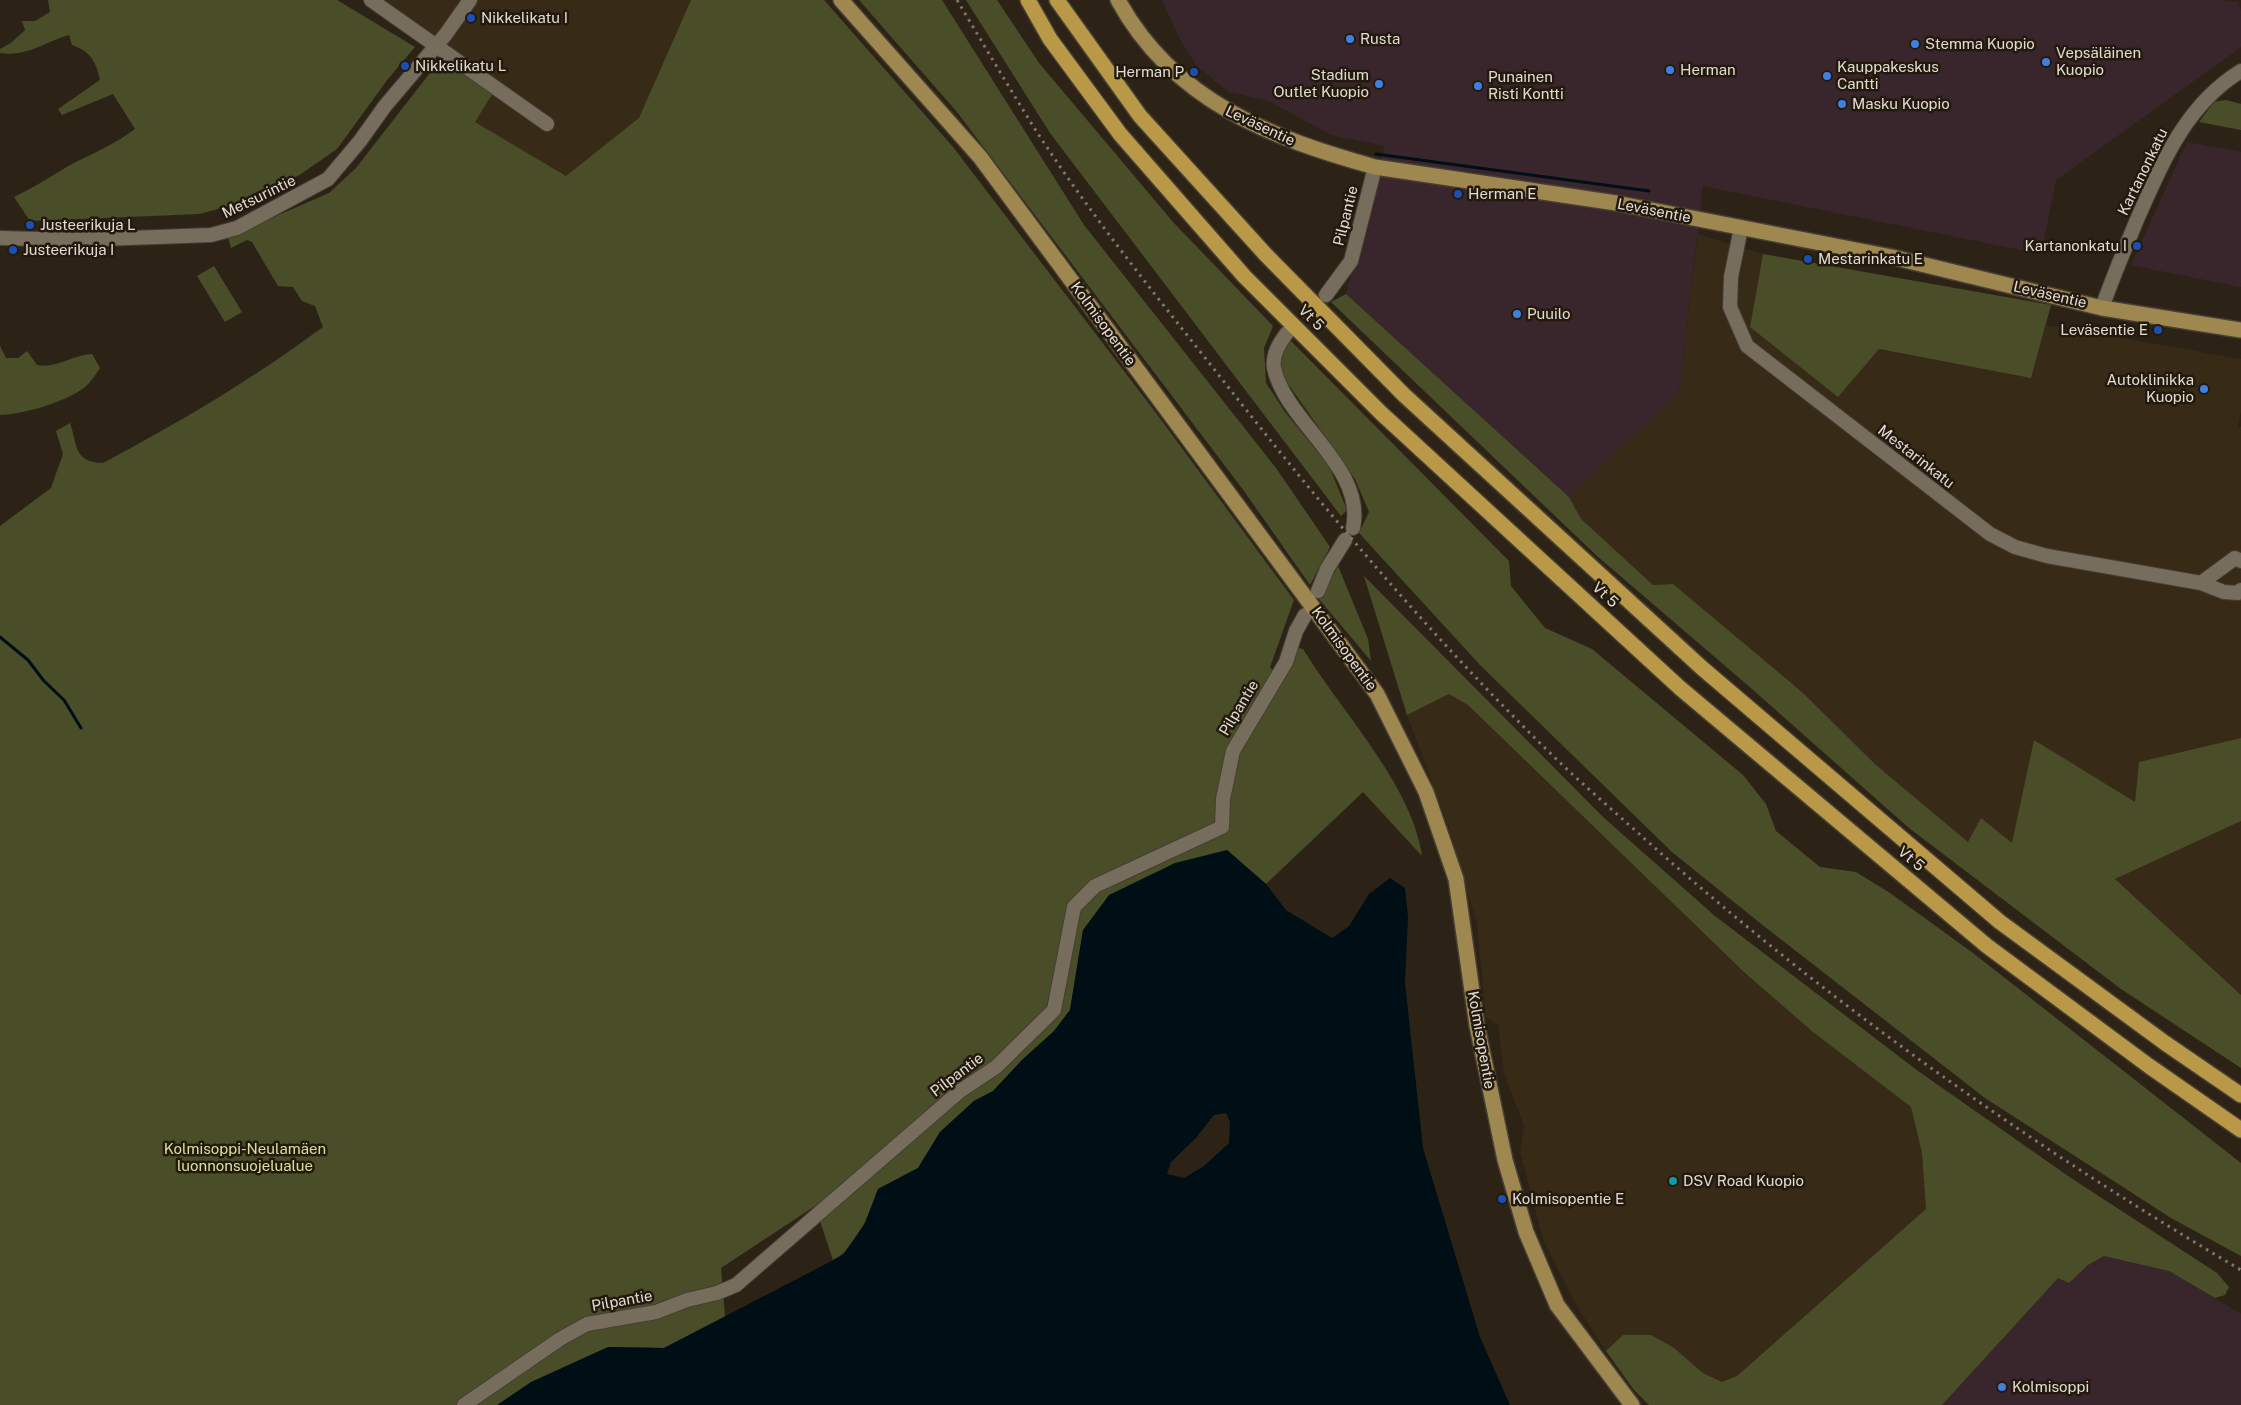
<!DOCTYPE html>
<html>
<head>
<meta charset="utf-8">
<style>
	body { margin:0 }
	canvas { display:block; background:#2c2316 }
</style>
</head>
<body>
<canvas width="2241" height="1405"></canvas>
<script>
const g = document.querySelector('canvas').getContext('2d');
g.lineJoin = 'round';
function fillPath(path, color) {
  g.fillStyle = color;
  g.fill(path, 'evenodd');
}
function trace(path, color, width, dash) {
  g.strokeStyle = color;
  g.lineWidth = width;
  g.lineCap = dash ? 'butt' : 'round';
  g.setLineDash(dash || []);
  g.stroke(path);
}
function label(font, color, halo, rows, align = 'center') {
  g.font = font + ' "Public Sans",sans-serif';
  g.lineWidth = 5;
  g.setLineDash([]);
  g.textBaseline = 'middle';
  g.strokeStyle = halo;
  g.fillStyle = color;
  for (const [text, x, y, turn = 0] of rows) {
    g.save();
    g.translate(x, y);
    g.rotate((+turn || 0) * Math.PI / 180);
    g.textAlign = isNaN(turn) ? turn : align;
    if (halo) g.strokeText(text, 0, 0);
    g.fillText(text, 0, 0);
    g.restore();
  }
}
fillPath(new Path2D(`
	M 1162,0 L 2223,0 L 2238,2 L 2241,10 L 2241,47 L 2056,180 L 2041,254 L 1703,186 L 1679,392 L 1569,497 L 1346,294 L 1385,146 L 1331,135 L 1269,101 L 1229,92 L 1196,65 L 1180,39 Z
	M 2187,142 L 2241,152 L 2241,287 L 2131,265 Z
	M 2104,1256 L 2169,1271 L 2241,1314 L 2241,1405 L 1942,1405 L 2058,1277 L 2069,1283 L 2088,1265 Z`), '#39262c');
fillPath(new Path2D(`
	M 385,0 L 691,0 L 639,119 L 566,176 L 475,122 L 493,93 L 440,60 L 418,24 Z
	M 1698,234 L 1763,254 L 1750,327 L 2031,377 L 2046,325 L 2241,359 L 2241,411 L 2238,427 L 2241,427 L 2241,738 L 2139,762 L 2135,802 L 2012,843 L 1968,842 L 1876,765 L 1802,692 L 1673,584 L 1653,585 L 1580,519 L 1569,497 L 1679,392 Z
	M 1449,694 L 1468,705 L 1745,973 L 1813,1032 L 1911,1107 L 1922,1153 L 1926,1209 L 1737,1376 L 1722,1382 L 1703,1373 L 1674,1348 L 1623,1335 L 1606,1351 L 1578,1308 L 1544,1242 L 1520,1152 L 1524,1126 L 1504,1073 L 1498,1025 L 1486,1017 L 1477,924 L 1448,825 L 1407,715 Z
	M 2241,821 L 2241,995 L 2115,879 Z`), '#372a16');
fillPath(new Path2D(`
	M 48,0 L 337,0 L 415,47 L 388,79 L 337,149 L 301,174 L 249,200 L 200,214 L 30,221 L 14,197 C 36,187 55,173 76,162 C 97,152 116,143 135,129 L 113,94 L 62,115 L 58,109 L 100,80 C 96,61 90,51 72,45 L 69,35 C 44,42 28,57 0,53 L 0,49 L 11,43 L 25,30 L 22,21 L 35,21 L 50,12 Z
	M 691,0 L 824,0 L 953,147 L 1156,413 L 1294,600 L 1270,667 L 1281,681 L 1298,648 L 1303,649 C 1340,710 1413,786 1422,856 L 1363,792 L 1266,884 L 1227,850 L 1083,930 L 1070,1010 L 1054,1031 L 1022,1060 L 993,1091 L 974,1101 L 940,1132 L 918,1168 L 878,1189 C 869,1214 858,1247 833,1260 L 815,1206 L 721,1268 L 725,1317 L 664,1348 L 608,1347 L 563,1405 L 0,1405 L 0,526 L 51,488 L 63,454 L 56,431 L 70,423 C 78,447 74,462 103,463 C 180,422 253,379 323,327 L 315,306 L 302,301 L 293,287 L 278,286 L 252,242 L 247,240 L 231,248 L 228,237 L 329,193 L 356,168 L 440,60 L 493,93 L 475,122 L 566,176 L 639,118 Z
	M 859,0 L 942,0 L 1084,225 L 1276,468 L 1330,547 L 1310,585 L 1244,491 L 957,112 Z
	M 966,0 L 997,0 L 1039,63 L 1173,222 L 1273,326 L 1264,348 L 1266,383 L 1285,412 L 1329,466 L 1347,510 L 1341,516 L 1050,133 Z
	M 2226,100 L 2241,104 L 2241,130 L 2199,122 L 2214,102 Z
	M 1763,254 L 2051,305 L 2031,378 L 1879,349 L 1838,397 L 1750,327 Z
	M 214,266 L 242,312 L 225,322 L 197,276 Z
	M 1346,294 L 1569,497 L 1581,519 L 1653,585 L 1673,584 L 1802,692 L 1876,765 L 1968,842 L 1981,818 L 2012,843 L 2034,740 L 2135,802 L 2139,762 L 2241,738 L 2241,821 L 2115,879 L 2241,995 L 2241,1068 L 2121,989 L 1909,828 L 1752,689 L 1597,556 L 1331,302 Z
	M 1290,340 L 1509,561 L 1511,586 L 1545,628 L 1592,649 L 1743,775 L 1766,804 L 1776,831 L 1820,867 L 1856,872 L 1890,893 L 1973,953 L 2241,1163 L 2241,1256 L 2171,1218 L 1985,1098 L 1760,923 L 1672,852 L 1481,666 L 1359,533 L 1369,512 L 1355,479 L 1284,378 C 1279,362 1280,353 1290,340 Z
	M 0,346 L 6,358 L 18,358 L 27,351 L 37,365 C 56,369 72,355 92,354 L 100,368 C 96,374 91,382 85,387 C 68,401 22,415 0,415 Z
	M 1338,566 L 1368,639 L 1371,661 L 1319,599 Z
	M 1364,576 L 1603,817 L 1715,916 L 1918,1071 L 2071,1178 L 2217,1273 L 2229,1287 L 2225,1295 L 2215,1298 L 2169,1271 L 2104,1256 L 2088,1265 L 2069,1283 L 2058,1278 L 1942,1405 L 1649,1405 L 1634,1390 L 1606,1351 L 1623,1335 L 1651,1335 L 1674,1348 L 1703,1373 L 1722,1382 L 1737,1376 L 1926,1209 L 1922,1153 L 1911,1107 L 1813,1032 L 1745,973 L 1468,705 L 1449,694 L 1407,715 Z`), '#494e29');
fillPath(new Path2D(`
	M 1227,850 L 1266,884 L 1286,910 L 1332,938 L 1349,926 L 1369,894 L 1390,878 L 1405,888 L 1408,917 L 1405,983 L 1423,1148 L 1480,1337 L 1510,1405 L 497,1405 L 531,1382 L 608,1347 L 664,1348 L 843,1255 L 865,1223 L 878,1189 L 918,1168 L 940,1132 L 974,1101 L 993,1091 L 1022,1060 L 1054,1031 L 1070,1010 L 1083,930 L 1109,895 L 1175,863 ZM 1226,1113 L 1230,1122 L 1229,1143 L 1204,1166 L 1184,1178 L 1167,1174 L 1171,1162 L 1195,1139 L 1214,1115 Z`), '#000e16');
trace(new Path2D(`
	M 1376,154 L 1649,191
	M 0,637 L 28,660 L 44,681 L 64,700 L 81,728`), '#000e16', 3);
trace(new Path2D(`
	M 1288,333 L 1326,295`), '#473f32', 14, [14, 7]);
const minor = new Path2D(`
	M 371,0 L 547,124
	M 1741,228 L 1731,277 L 1730,307 L 1747,346 L 1990,534 L 2015,547 L 2047,556 L 2201,583 L 2224,592 L 2238,593 L 2241,590
	M 0,238 L 75,240 L 211,235 L 237,228 L 328,179 L 360,141 L 385,106 L 446,34 L 470,0
	M 1326,295 L 1351,261 L 1375,167
	M 2102,308 C 2113,276 2126,246 2139,215 C 2164,159 2187,104 2241,71
	M 1287,333 C 1279,343 1272,355 1274,368 C 1286,423 1366,467 1353,528
	M 2201,583 L 2235,558 L 2241,561
	M 1318,591 L 1327,569 L 1345,540
	M 464,1405 L 560,1339 L 587,1324 L 656,1312 L 687,1300 L 717,1293 L 736,1285 L 960,1091 L 996,1067 L 1054,1010 L 1074,907 L 1095,886 L 1222,827 L 1223,799 L 1233,751 L 1286,662 L 1296,631 L 1305,615`);
const major = new Path2D(`
	M 841,0 L 980,157 L 1377,694 L 1426,792 L 1456,879 L 1477,1026 L 1505,1160 L 1526,1232 L 1557,1305 L 1632,1405
	M 1118,0 C 1173,101 1271,138 1375,167 L 1616,203 L 1892,257 L 2102,308 L 2241,330`);
const highway = new Path2D(`
	M 1028,0 L 1050,39 L 1120,134 L 1244,276 L 1381,413 L 1680,688 L 1987,946 L 2149,1066 L 2241,1130
	M 1057,0 L 1140,116 L 1266,255 L 1404,395 L 1702,668 L 2000,922 L 2165,1043 L 2241,1095`);
trace(minor, '#463e34', 16);
trace(major, '#463e34', 18);
trace(highway, '#463e34', 18);
trace(minor, '#776d5d', 14);
trace(major, '#9f8750', 15);
trace(highway, '#b99947', 15);
trace(new Path2D(`
	M 957,0 C 982,42 1007,84 1033,126 C 1094,221 1167,309 1236,397 C 1333,520 1434,639 1545,748 C 1578,781 1613,810 1647,841 C 1830,1004 2030,1145 2241,1270`), '#7f786d', 3, [2.5, 5]);
for (const [x, y, r, color] of [
	[471,18,5,"#1a4fb4"],
	[1350,39,5,"#3f7fe0"],
	[1915,44,5,"#3f7fe0"],
	[2046,62,5,"#3f7fe0"],
	[405,66,5,"#1a4fb4"],
	[1670,70,5,"#3f7fe0"],
	[1194,72,5,"#1a4fb4"],
	[1827,76,5,"#3f7fe0"],
	[1379,84,5,"#3f7fe0"],
	[1478,86,5,"#3f7fe0"],
	[1842,104,5,"#3f7fe0"],
	[1458,194,5,"#1a4fb4"],
	[30,225,5,"#1a4fb4"],
	[2137,246,5,"#1a4fb4"],
	[13,250,5,"#1a4fb4"],
	[1808,259,5,"#1a4fb4"],
	[1517,314,5,"#3f7fe0"],
	[2158,330,5,"#1a4fb4"],
	[2204,389,5,"#3f7fe0"],
	[1673,1181,5,"#0f9aa8"],
	[1502,1199,5,"#1a4fb4"],
	[2002,1387,5,"#3f7fe0"]
]) {
  const dot = new Path2D();
  dot.arc(x, y, r, 0, 2 * Math.PI);
  g.fillStyle = color;
  g.fill(dot);
  trace(dot, '#231a0d', 2);
}
label('15px', '#e1dbd3', '#231a0d', [
	["Nikkelikatu I",481,18],
	["Rusta",1360,39],
	["Stemma Kuopio",1925,44],
	["Vepsäläinen",2056,53],
	["Kuopio",2056,70],
	["Nikkelikatu L",415,66],
	["Kauppakeskus",1837,67],
	["Cantti",1837,84],
	["Herman",1680,70],
	["Herman P",1184,72,"right"],
	["Stadium",1369,75,"right"],
	["Outlet Kuopio",1369,92,"right"],
	["Punainen",1488,77],
	["Risti Kontti",1488,94],
	["Masku Kuopio",1852,104],
	["Herman E",1468,194],
	["Justeerikuja L",40,225],
	["Kartanonkatu I",2127,246,"right"],
	["Justeerikuja I",23,250],
	["Mestarinkatu E",1818,259],
	["Puuilo",1527,314],
	["Leväsentie E",2148,330,"right"],
	["Autoklinikka",2194,380,"right"],
	["Kuopio",2194,397,"right"],
	["DSV Road Kuopio",1683,1181],
	["Kolmisopentie E",1512,1199],
	["Kolmisoppi",2012,1387]
], 'left');
label('15px', '#e1dbd3', '#231a0d', [
	["Leväsentie",1260,126,25],
	["Kartanonkatu",2143,172,-64],
	["Metsurintie",259,197,-26],
	["Leväsentie",1654,211,11],
	["Pilpantie",1346,216,-76],
	["Leväsentie",2050,295,13],
	["Vt 5",1311,318,45],
	["Kolmisopentie",1103,324,54],
	["Mestarinkatu",1916,457,38],
	["Vt 5",1605,595,43],
	["Kolmisopentie",1344,649,54],
	["Pilpantie",1239,708,-59],
	["Vt 5",1911,859,40],
	["Kolmisopentie",1481,1040,80],
	["Pilpantie",957,1075,-37],
	["Pilpantie",622,1301,-10]
]);
label('15px', '#d6e19a', '#231a0d', [
	["Kolmisoppi-Neulamäen",245,1149],
	["luonnonsuojelualue",245,1166]
]);
</script>
</body>
</html>
